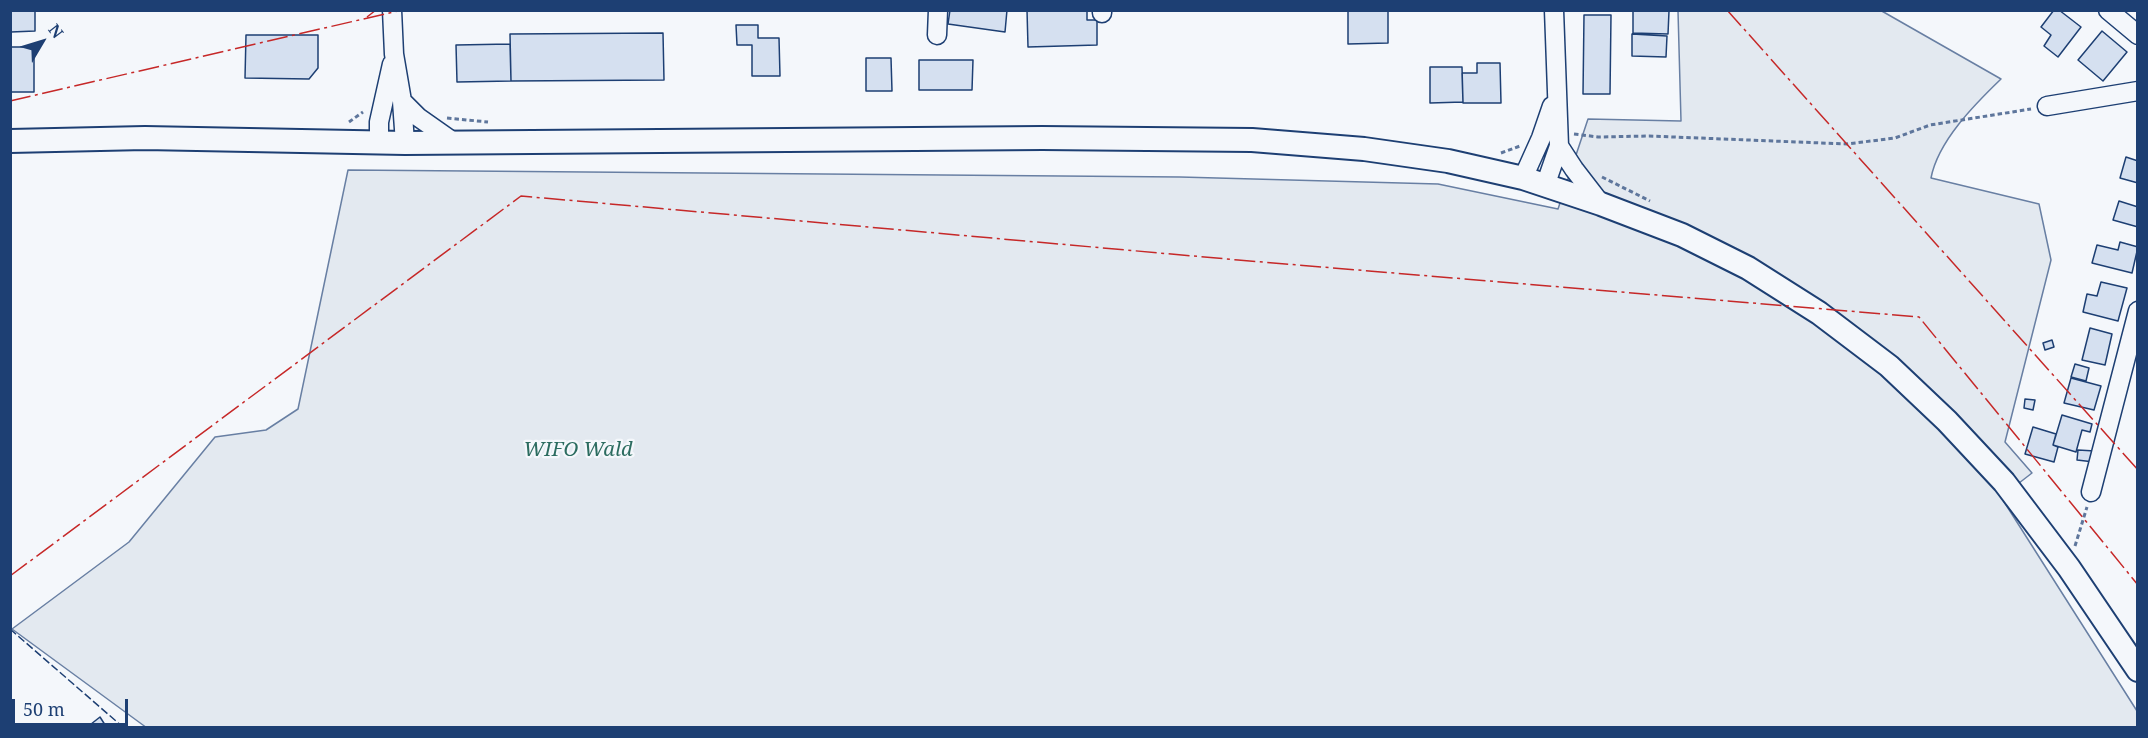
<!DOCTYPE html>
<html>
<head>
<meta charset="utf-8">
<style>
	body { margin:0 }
	#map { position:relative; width:2148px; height:738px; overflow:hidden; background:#f4f7fb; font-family:"Noto Serif",serif }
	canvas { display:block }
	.frame { position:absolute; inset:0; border:12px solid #1d3f73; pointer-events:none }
	.north { position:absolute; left:12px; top:12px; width:60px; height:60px; -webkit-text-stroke:4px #f4f7fb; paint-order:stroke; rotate:52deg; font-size:16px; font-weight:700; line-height:24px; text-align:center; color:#1d3f73 }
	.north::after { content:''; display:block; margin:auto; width:21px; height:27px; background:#1d3f73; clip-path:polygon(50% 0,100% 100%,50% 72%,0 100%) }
	.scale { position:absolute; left:12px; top:699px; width:116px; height:27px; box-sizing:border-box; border:3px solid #1d3f73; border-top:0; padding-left:8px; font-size:18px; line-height:21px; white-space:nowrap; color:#1d3f73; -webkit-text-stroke:4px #f4f7fb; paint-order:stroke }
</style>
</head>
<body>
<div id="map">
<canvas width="2148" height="738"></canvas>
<div class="frame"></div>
<div class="north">N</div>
<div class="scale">50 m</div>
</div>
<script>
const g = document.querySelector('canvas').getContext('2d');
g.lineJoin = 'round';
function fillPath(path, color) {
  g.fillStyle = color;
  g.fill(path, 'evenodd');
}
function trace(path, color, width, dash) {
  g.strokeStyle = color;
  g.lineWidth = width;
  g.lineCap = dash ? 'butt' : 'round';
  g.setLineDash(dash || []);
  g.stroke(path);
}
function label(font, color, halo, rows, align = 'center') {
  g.font = font + ' "Noto Serif",serif';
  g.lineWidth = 4.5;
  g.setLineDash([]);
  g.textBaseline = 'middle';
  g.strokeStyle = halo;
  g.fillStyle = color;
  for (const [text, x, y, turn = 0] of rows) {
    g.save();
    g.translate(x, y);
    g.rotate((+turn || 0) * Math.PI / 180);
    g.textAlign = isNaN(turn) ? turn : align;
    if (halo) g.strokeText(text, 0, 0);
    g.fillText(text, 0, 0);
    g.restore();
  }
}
const green = new Path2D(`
	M 1880,10 L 2001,79 C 1975,104 1938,141 1931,178 L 2039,204 L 2051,260 L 2005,442 L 2032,473 L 2001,497 L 2137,711 L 2138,727 L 147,728 L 12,629 L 129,542 L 215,437 L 266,430 L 298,409 L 348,170 L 1180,177 L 1438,184 L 1558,209 L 1588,119 L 1681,121 L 1678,11 Z`);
fillPath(green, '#e3e9f0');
trace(green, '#687fa3', 1.5);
const building = new Path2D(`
	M 10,10 L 35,10 L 35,31 L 11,32 Z
	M 950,10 L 1007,10 L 1005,32 L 948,24 Z
	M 1027,10 L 1087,10 L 1087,20 L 1097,20 L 1097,45 L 1028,47 Z
	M 1348,10 L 1388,10 L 1388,43 L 1348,44 Z
	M 1633,10 L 1669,11 L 1668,34 L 1633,33 Z
	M 2054,10 L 2059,10 L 2081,27 L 2058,57 L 2044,46 L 2051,35 L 2041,27 Z
	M 1584,15 L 1611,15 L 1610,94 L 1583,94 Z
	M 736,25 L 758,25 L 758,38 L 779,38 L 780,76 L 752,76 L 752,45 L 737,45 Z
	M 2102,31 L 2127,52 L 2103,81 L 2078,60 Z
	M 663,33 L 664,80 L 511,81 L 510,34 Z
	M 1632,34 L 1667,36 L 1666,57 L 1632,56 Z
	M 246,35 L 318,35 L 318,68 L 309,79 L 245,78 Z
	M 510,44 L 511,81 L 457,82 L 456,45 Z
	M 11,47 L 34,47 L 34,92 L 11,92 Z
	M 866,58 L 891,58 L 892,91 L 866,91 Z
	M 919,60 L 973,60 L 972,90 L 919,90 Z
	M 1477,63 L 1500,63 L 1501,103 L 1463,103 L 1462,73 L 1477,73 Z
	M 1430,67 L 1462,67 L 1463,102 L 1430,103 Z
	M 2126,157 L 2138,161 L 2138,183 L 2120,178 Z
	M 2119,201 L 2138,207 L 2138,227 L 2113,220 Z
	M 2120,242 L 2138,247 L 2132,273 L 2092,263 L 2097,245 L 2118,250 Z
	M 2101,282 L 2127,288 L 2118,321 L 2083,312 L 2087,294 L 2097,296 Z
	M 2090,328 L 2112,334 L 2105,365 L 2082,360 Z
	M 2052,340 L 2054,347 L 2045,350 L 2043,343 Z
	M 2075,364 L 2089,368 L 2086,381 L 2071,377 Z
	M 2071,378 L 2101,386 L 2094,410 L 2064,403 Z
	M 2025,399 L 2035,400 L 2033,410 L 2024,408 Z
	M 2062,415 L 2092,424 L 2090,432 L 2082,430 L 2076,452 L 2053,445 Z
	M 2033,427 L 2056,434 L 2053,445 L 2058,447 L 2054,462 L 2025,454 Z
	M 2078,450 L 2095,451 L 2094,462 L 2077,460 Z
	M 100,717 L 107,728 L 86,728 Z`);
fillPath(building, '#d5e0f0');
trace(building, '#1d3f73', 1.5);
const minor = new Path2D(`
	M 392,10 L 394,54 L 402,101 L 405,143
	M 1102,10 L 1102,13
	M 1554,10 L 1559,146 L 1574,169 L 1601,204
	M 2108,10 L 2138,35
	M 937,35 L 938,10
	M 402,101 L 418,117 L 455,143
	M 2047,106 L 2138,91
	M 379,142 L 379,122 L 392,64
	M 1523,178 L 1541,138 L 1552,106
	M 1545,186 L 1559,146
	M 2091,492 L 2138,311`);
const major = new Path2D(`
	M 10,141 L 145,138 L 405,143 L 1042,138 L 1252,140 L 1364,149 L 1448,161 L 1523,178 L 1601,204 L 1682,235 L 1748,268 L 1819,313 L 1889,366 L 1947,421 L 2004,482 L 2069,568 L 2138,670`);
trace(minor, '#1d3f73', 21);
trace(major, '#1d3f73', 26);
trace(new Path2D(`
	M 447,118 L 488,122
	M 349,122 L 363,112
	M 1574,134 L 1598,137 L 1649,136 L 1847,144 L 1895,138 L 1930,125 L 2031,109
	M 1501,153 L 1520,146
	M 1602,177 L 1650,201
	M 2075,546 L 2087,507`), '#5e769c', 3, [4.5, 3]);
trace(minor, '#f4f7fb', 18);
trace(major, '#f4f7fb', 22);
trace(new Path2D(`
	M 10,629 L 124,728`), '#1d3f73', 1.5, [8, 3]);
trace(new Path2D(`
	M 1727,10 L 2138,470
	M 367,17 L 376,10
	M 10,101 L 402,10
	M 10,576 L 521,196 L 1238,260 L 1919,317 L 2138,585`), '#c62828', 1.5, [21, 4.5, 3, 4.5]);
label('italic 20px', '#2c6c60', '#f4f7fb', [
	["WIFO Wald",578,450]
]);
</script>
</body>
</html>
